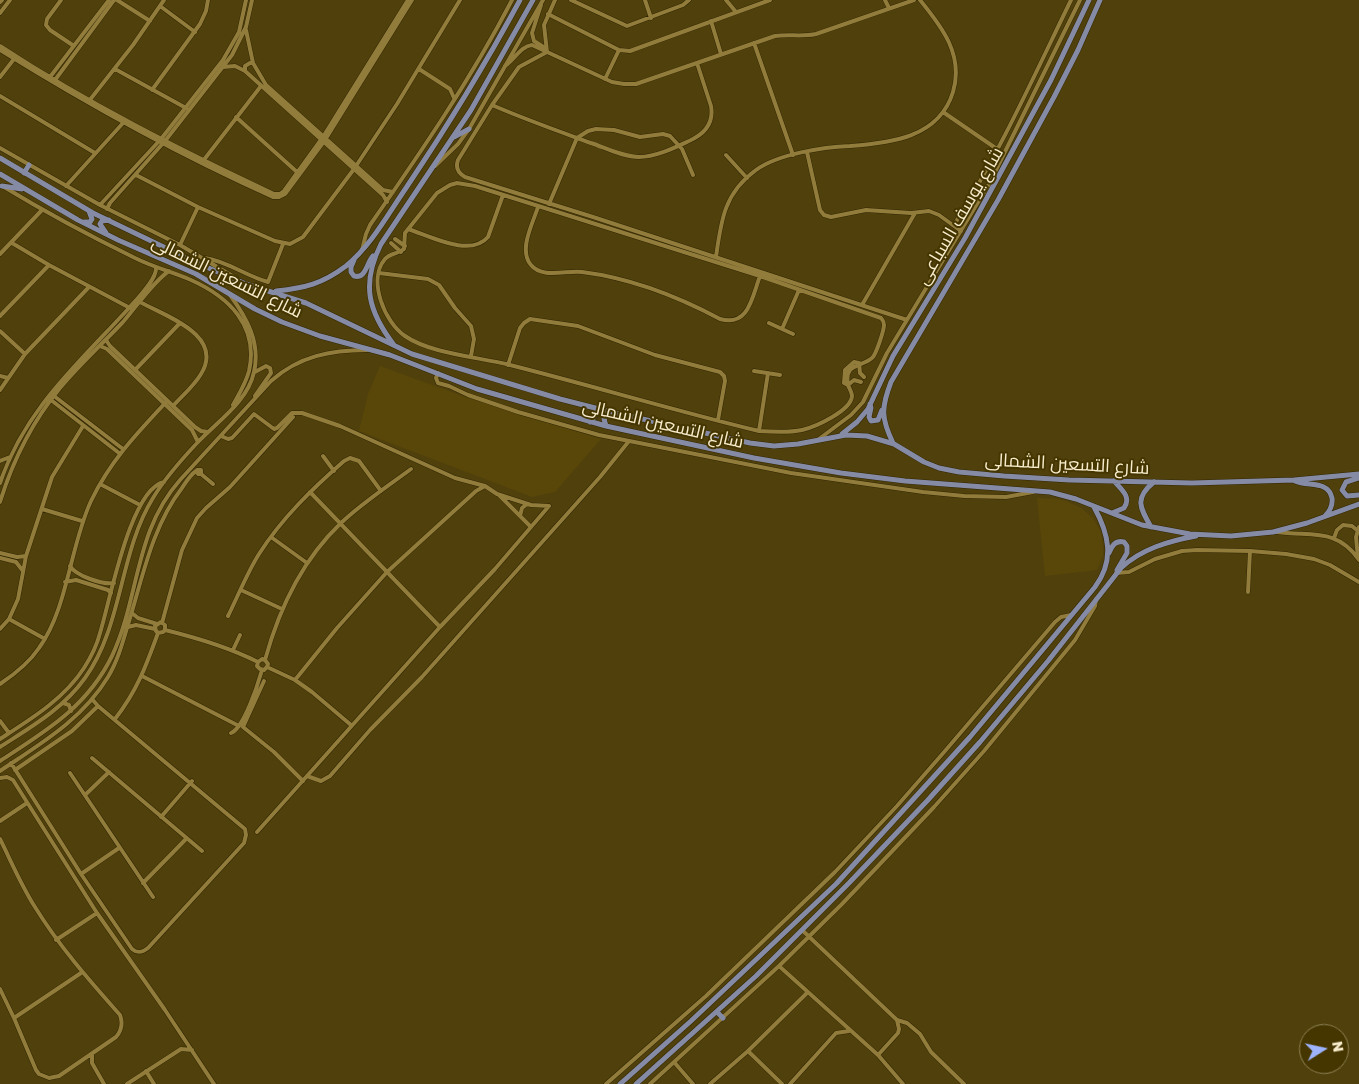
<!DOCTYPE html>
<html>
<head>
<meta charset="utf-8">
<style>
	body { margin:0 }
	#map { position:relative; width:1359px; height:1084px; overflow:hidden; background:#50400c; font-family:"Golos Text",sans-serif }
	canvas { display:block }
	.north { position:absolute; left:1299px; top:1024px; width:50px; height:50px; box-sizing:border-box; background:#453600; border:1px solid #8c7f52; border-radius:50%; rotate:80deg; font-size:14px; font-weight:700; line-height:20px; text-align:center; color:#f7eccc }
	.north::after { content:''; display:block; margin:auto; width:18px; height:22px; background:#9eb3fd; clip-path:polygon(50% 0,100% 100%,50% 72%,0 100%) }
</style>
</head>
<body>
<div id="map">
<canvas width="1359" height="1084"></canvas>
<div class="north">N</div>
</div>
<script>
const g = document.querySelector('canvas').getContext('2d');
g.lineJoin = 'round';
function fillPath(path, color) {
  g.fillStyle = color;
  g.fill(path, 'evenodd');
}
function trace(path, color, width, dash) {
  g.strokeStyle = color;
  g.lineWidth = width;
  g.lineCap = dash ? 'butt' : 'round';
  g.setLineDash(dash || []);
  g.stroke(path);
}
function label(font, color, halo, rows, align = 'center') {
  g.font = font + ' "Golos Text",Cairo,sans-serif';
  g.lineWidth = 4;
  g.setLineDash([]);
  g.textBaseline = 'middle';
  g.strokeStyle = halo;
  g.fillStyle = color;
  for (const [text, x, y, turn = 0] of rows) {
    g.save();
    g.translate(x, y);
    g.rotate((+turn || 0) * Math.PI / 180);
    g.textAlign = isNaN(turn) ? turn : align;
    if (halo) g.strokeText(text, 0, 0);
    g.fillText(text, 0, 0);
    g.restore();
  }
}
fillPath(new Path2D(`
	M 380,366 L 468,398 L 601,439 L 555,492 L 532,497 L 359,431 L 368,394 Z
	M 1037,498 L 1057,499 L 1066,501 L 1081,508 L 1093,518 L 1101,532 L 1103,548 L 1103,556 L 1097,570 L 1045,576 Z`), '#594709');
const minor = new Path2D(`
	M 61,0 L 47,19 L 46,25 L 50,30 L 74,46
	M 117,0 L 150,21
	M 555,0 L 544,25 L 547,52 L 519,67 L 492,105 L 458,160 C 455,168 458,173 465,177 L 593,217 L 907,320
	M 571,0 L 627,26 L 683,5 L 689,0
	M 645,0 L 651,18
	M 726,0 L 736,12
	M 885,0 L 889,8
	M 0,2 L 2,0
	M 541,5 L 532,33 L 534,41 L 545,48 L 547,52
	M 160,6 L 195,32
	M 0,13 L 10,0
	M 548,14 L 619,50 L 630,51 L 770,0
	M 711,21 L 721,54
	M 246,30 L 253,63 L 266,85 L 383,190 L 393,192
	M 754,43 L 793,155
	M 0,46 C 87,103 180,150 274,194 L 280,194 L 284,191 L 323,137 L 408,0
	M 0,50 C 90,106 177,154 273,197 L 279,197 L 285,194 L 325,140 L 412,0
	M 505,66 C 514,60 521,46 532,45 L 612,82 L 624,84 L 636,84 L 775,36 C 789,34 803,37 816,34 L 914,0
	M 223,67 L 235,66 L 245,71 L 383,195 L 387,202
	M 115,69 L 186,108
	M 419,69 L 450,89 L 454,98
	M 245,71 L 245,66 L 250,63 L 253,63
	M 0,77 L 14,59
	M 50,77 L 109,0
	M 605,79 L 619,50
	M 55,80 L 114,0
	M 152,90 L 200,24 L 206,11 L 208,0
	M 0,96 L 95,153
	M 89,101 L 133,45 L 164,0
	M 492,105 C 524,119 558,131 591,143 C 606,148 623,157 639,157 C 656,157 674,148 689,141 C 705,134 714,123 711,106 L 697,63
	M 943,112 L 997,149
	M 236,117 L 297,172
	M 0,148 L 100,205 L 180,245 L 236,278
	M 807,152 L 820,210 L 824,215 L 831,217 L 866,210 L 911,213 L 929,211 L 939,215 L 961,231
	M 726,155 L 747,178
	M 203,161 L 261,86
	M 356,166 L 397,104 L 460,0
	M 435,166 L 458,144 L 469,129 L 543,0
	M 136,175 L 198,207 L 275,241 L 290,244 L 303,237 L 354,169
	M 66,186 L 123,123
	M 4,187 C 47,213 90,236 135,258 C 153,267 172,272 191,280 C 229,297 259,326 249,371 C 246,383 239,394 233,405
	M 549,204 L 577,138 L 588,131 L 596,129 L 614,130 L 640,137 L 663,134 L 670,136 L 682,149 L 693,175
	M 100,205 L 161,139 L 223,60 L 239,32 L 246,0
	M 538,207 C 533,223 518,250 531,265 C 542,279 567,270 582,272 C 630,278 677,296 720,319 C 749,327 752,297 760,276
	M 107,209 L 110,203 L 165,141 L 232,55 L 246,27 L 252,0
	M 954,225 C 999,154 1034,76 1071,0
	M 408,229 C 430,236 470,258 488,237 L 503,195
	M 395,239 L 405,246
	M 12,243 L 49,265 L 130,308
	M 391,243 L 401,252
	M 180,245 L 198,207
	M 362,250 L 366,234 L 370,225 C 421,152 471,79 512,0
	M 0,254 L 42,210
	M 716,257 C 721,221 724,193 756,170 C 778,154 823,147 850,146 C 890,143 939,138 953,92 C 964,55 942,27 920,0
	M 205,258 C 227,261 246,276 268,282 L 283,244
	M 379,273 L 428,279 L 439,285 L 455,308 L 471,326 L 474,339 L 471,356
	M 140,302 C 165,316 225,335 201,374 C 194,386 182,396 173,406
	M 862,305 L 915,213
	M 0,316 L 49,265
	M 769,323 L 793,334
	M 782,329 L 799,290
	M 0,331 L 25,354
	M 106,340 L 110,346 L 195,427 L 201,431 L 208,432
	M 100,346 L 107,349 L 192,430 L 198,442
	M 859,363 L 860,373 L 864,377
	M 508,365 L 520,328 L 524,323 L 530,319 L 578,326 L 655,355 L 720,372 L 724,376 L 725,381 L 718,420
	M 135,370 L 180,323
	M 754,371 L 780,375
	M 255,372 L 266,366 L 270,368 L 271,373 L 255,396
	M 438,373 L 436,378 L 438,383 L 449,386 L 468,395 L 518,412 L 599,435 L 791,473 L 923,492 L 964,496 L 1006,497 L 1033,492
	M 0,376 L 8,378
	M 848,385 C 844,363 860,368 872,358 C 876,355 884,330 884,325 C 884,321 883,321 881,318 L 760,276 L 475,186 L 457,183 L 450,185 L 437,193 L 405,233 L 404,249 C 398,254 390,253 385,259 C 367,280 385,323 405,336 C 431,354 479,357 510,365 C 593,386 676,411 759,431 C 773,432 788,433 802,430 C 815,427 851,411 852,396 C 852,392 849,388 848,385 L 844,383 L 845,370 L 854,362 L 859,363
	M 848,385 L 854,380 L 861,382
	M 0,390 L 25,354 L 89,287
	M 54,396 L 123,449
	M 51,400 L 119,453
	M 759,431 L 768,373
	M 221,436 L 228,439 L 232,438 L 254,414 L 274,429 L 277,428 L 292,413 L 302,413 L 340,426 L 455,478 L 485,486 L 497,494 L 531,505 L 549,506
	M 819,439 L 851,415 L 863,402 L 887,353 L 989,184 L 1080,0
	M 323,456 L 334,471
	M 0,461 L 10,457
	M 196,471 L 198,474 L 201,474 L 201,470 L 197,470
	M 201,474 L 213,484
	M 0,483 C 25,409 78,364 129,308 C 137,299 157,279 156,268
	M 100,484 L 140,505
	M 310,492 L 440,627
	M 499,495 L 531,527
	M 0,502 C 13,460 32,422 60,388 C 79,365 102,344 123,322 C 136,307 153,282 169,271
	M 42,509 L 82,521
	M 520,516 L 522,508 L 527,504
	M 1277,532 C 1310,537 1337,527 1359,560
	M 271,537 L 307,563
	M 1334,538 L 1337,530 L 1343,525 L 1352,526 L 1358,531
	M 0,553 L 17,557 L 26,556
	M 0,558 L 16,562 L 23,571
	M 1358,558 L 1356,537 L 1359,527
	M 70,566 C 76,576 103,585 114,583
	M 1116,573 L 1129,572 L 1155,559 L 1182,551 L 1197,550 L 1250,551 L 1286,554 L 1314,559 L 1330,565 L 1359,582
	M 65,582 L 76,580 L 108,590 L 111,593
	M 241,590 L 282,609
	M 1248,592 L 1250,551
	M 132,613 L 138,618 L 157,624
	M 228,616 C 238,596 247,573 259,554 C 282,518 312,489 344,461 L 350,458 L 359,461 L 381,491
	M 9,619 L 45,639
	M 162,623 L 182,550 L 197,518 L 206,508 L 230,487 L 293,417
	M 128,627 L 136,625 L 155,629
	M 0,629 L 9,619 L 18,599 L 26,556 L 52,477 L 83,426
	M 165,630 C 198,638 228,647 258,662 L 257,666 L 260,669 L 264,670 L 267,667 L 268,664 L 265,660 L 262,659 L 258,662
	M 233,650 L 240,635
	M 265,660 C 279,609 302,560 341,523 C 362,503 388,486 411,469
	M 267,667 L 295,680 L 312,692 L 351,725
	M 142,676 L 239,726
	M 295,680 L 337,628 L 387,572 L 476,491 L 485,486
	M 264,681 L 243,727 L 274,752 L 303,781
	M 0,684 C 15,674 29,663 39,648 C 68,608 70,546 91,501 C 110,461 138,432 167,401
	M 63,703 L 69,705 L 71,711
	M 115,719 C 137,691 146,666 158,633 L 156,631 L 155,626 L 161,622 L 165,625 L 165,630 L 163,632 L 158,633
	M 0,721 L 9,733
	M 231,733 C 244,728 258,684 262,670
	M 0,739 C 31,719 64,699 84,668 C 91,657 97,645 100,633 C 110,602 130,489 164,482
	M 0,747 C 31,727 63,709 85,678 C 123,625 119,553 153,498 C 165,478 182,459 198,442 C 218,421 248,401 254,372 C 261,342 246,317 230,295
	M 92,758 L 202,851
	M 0,761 C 46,731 87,707 112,656 C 140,596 134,532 180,480 L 271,381 C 299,356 331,350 367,350
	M 11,763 L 81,874 L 132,949 C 138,954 143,952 148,948 L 244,843 L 246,835 L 245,829 L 98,706 L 92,699
	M 15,770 L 72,731 L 98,706
	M 0,771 C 40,744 82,720 108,677 C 117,662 122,645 127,628 C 142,581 151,528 182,488 C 186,482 190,475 196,471
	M 70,773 L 153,897
	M 307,776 L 321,781 L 330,776 L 370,730 L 422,677 L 600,477 L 629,441
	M 0,778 L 7,777 L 13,780 L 97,913 L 165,1010 L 214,1084
	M 85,795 L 109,772
	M 161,817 L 192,781
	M 0,821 L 27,803
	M 257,832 L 440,627 L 495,569 L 549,506
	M 0,839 C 11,861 21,885 35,907 C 59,946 89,980 120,1015 C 123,1023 122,1030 116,1037 L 59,1076 L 49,1078 L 39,1074 L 36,1070 L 14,1018 L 0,989
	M 81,874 L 119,848
	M 143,883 L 186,839
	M 802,930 L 897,1020 L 907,1023 L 920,1034 L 931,1052 L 964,1084
	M 56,940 L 97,913
	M 779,966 L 878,1055 L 903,1084
	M 14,1018 L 81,973
	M 748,1051 L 782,1084
	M 92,1054 L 92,1063 L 104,1084
	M 878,1055 L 898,1033 L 899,1029 L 897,1020
	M 674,1062 L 693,1084
	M 146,1071 L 154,1084
	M 127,1084 L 181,1049 L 192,1050
	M 606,1084 L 706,996 L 835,872 L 897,806 L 945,751 L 1055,622 L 1061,617 L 1071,615
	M 650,1084 L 779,966 L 842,904 L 934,807 L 984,751 L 1075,640 L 1095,606 L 1096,599
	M 710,1084 L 748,1051 L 808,992
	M 790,1084 L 836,1033 L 849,1031`);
const major = new Path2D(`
	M 454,137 L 469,129
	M 0,158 L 93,213 L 197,263 L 246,284 L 306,303 L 412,354 L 560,399 L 611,412 L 750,443 L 774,446 L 798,444 L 846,435 L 867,436 L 894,444 L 924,462 L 939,468 L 959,472 L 1004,476 L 1069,480 L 1192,483 L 1294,480 L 1359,474
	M 24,173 L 29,165
	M 0,174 L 78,220 L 118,240 L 196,274 L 255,309 L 282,322 L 320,336 L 390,355 L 477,389 L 606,426 L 754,458 L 841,473 L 905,481 L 1050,492 L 1076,499 L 1142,525 L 1190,534 L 1231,536 L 1273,532 L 1307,523 L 1359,504
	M 2,186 L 22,189
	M 84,222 L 90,222 L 92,219 L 89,211
	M 106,233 L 100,224 L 102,221 L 109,220
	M 354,260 L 351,267 L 351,272 L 354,276 C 366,279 366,264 373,256
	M 276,291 C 305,288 322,284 346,266 C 371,246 388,214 406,188 C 447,127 485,65 520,0
	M 394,345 C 368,311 361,284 381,244 L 471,110 L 533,0
	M 870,404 L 871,408 L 869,417 L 871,421 L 878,420 L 882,410
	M 590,422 L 595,416 L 594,408
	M 606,426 L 604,419 L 611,412
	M 842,434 L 857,422 L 868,409 L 893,356 L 965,238 L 1051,80 L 1089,0
	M 893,443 C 881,418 881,408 891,382 L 998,200 L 1054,97 L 1078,50 L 1100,0
	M 1359,478 L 1346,482 L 1342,490 L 1347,496 L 1359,495
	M 1295,481 C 1308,487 1328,480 1332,498 C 1333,506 1330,511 1325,516
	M 1112,513 L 1124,508 C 1132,497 1121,489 1114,481
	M 1151,527 C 1140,508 1134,498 1154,482
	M 1109,553 C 1112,546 1115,540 1124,542 L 1127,546 L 1127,553 L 1117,570
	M 717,1012 L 723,1018
	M 620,1084 L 691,1021 L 836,884 L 970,737 L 1095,587 C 1115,560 1109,534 1094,507
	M 636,1084 L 756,976 L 849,883 L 927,801 L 980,742 L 1048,661 L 1121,568 C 1141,549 1169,541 1196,536`);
trace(minor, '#322704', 5);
trace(major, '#322704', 6);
trace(minor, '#917c3b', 4);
trace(major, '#868ba5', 5);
label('18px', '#f7eccc', '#453600', [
	["شارع يوسف السباعى",960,216,-60],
	["شارع التسعين الشمالى",227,277,26],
	["شارع التسعين الشمالى",663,424,13],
	["شارع التسعين الشمالى",1067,464,3]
]);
</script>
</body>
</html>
